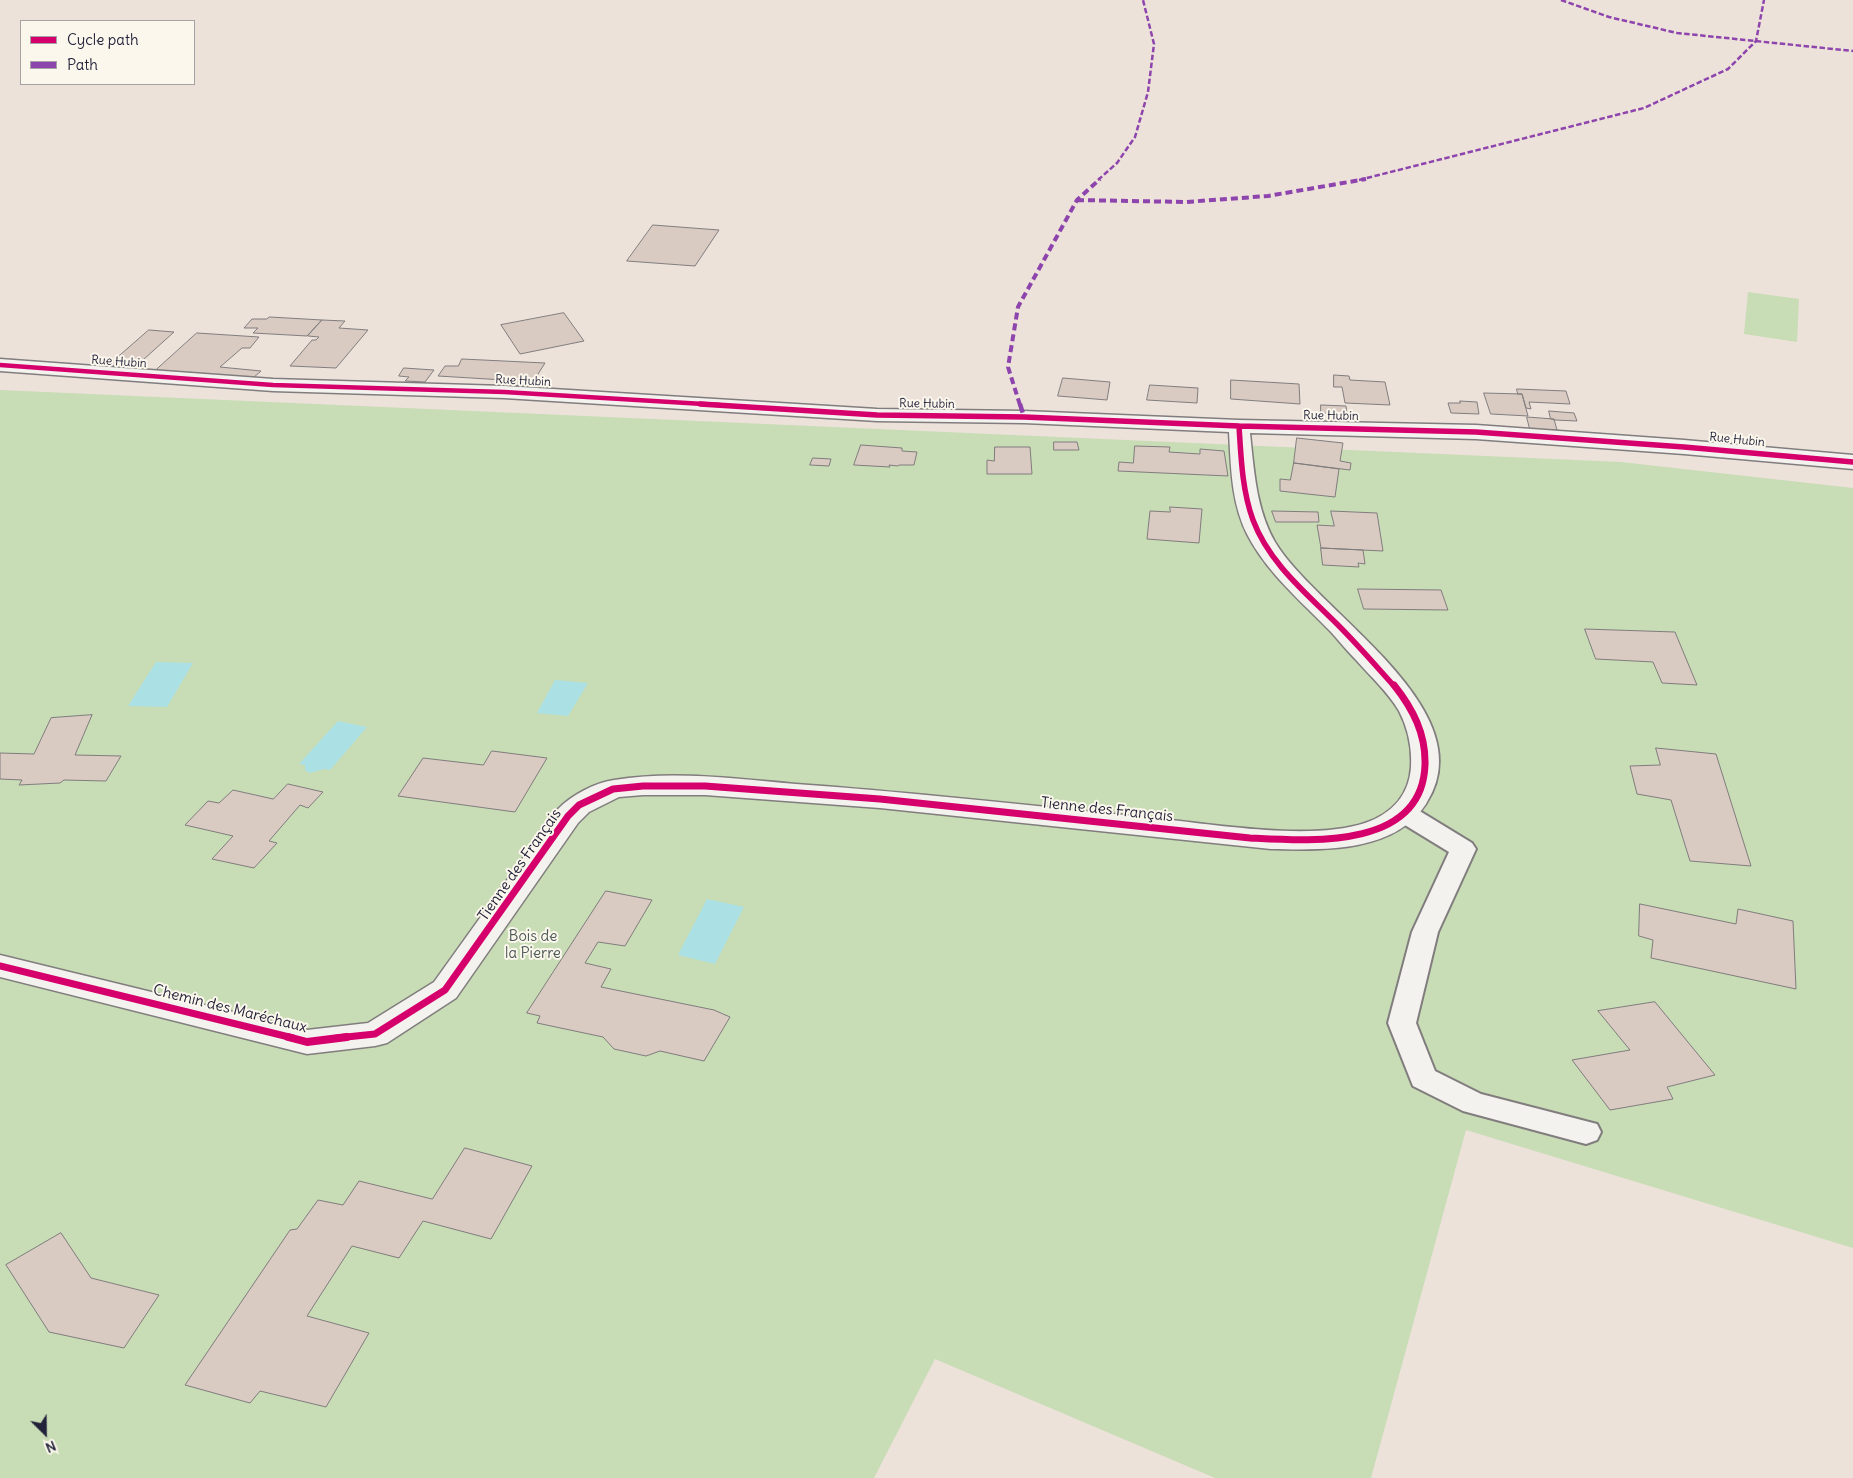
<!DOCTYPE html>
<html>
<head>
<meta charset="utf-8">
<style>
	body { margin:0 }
	#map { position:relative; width:1853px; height:1478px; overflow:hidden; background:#ece2da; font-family:Delius,sans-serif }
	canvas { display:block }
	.legend { position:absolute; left:20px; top:20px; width:175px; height:65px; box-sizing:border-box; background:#fbf7ec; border:1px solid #a4a2a5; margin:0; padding:6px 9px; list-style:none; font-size:15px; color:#22223b }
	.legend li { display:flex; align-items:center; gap:10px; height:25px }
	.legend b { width:25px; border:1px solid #a4a2a5 }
	.north { position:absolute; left:20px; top:1408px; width:50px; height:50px; -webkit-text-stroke:4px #fbf7ec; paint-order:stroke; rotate:157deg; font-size:14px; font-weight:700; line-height:20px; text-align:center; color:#22223b }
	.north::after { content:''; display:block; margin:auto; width:18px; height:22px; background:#22223b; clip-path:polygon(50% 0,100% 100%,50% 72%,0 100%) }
</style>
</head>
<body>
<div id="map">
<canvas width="1853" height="1478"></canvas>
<ul class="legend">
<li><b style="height:6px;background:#d6006c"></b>Cycle path</li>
<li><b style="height:6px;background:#8e44ad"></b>Path</li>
</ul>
<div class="north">N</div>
</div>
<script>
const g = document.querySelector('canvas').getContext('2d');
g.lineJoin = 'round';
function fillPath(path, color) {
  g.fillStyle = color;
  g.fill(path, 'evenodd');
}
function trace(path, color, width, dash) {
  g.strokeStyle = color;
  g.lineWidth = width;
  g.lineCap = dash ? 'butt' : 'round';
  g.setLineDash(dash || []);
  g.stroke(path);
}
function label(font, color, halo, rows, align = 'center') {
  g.font = font + ' Delius,sans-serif';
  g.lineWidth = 4;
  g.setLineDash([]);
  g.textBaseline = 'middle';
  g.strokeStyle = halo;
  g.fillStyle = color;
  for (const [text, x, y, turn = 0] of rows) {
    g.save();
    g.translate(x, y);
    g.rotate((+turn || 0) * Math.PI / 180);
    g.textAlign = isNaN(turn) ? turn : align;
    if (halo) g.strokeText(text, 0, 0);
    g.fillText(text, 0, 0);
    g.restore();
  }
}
fillPath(new Path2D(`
	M 1748,292 L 1799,299 L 1797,342 L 1744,334 Z
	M 0,390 L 1621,462 L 1853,488 L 1853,1248 L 1466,1130 L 1371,1478 L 1215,1478 L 935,1359 L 874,1478 L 0,1478 Z`), '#c8dcb5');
fillPath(new Path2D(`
	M 156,662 L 193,663 L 167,707 L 128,706 Z
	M 555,680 L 588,683 L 568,716 L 537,713 Z
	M 338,721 L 367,727 L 330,770 L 324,769 L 310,773 L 305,770 L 305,765 L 299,764 Z
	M 707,899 L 744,907 L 715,964 L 678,955 Z`), '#abe1e4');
const building = new Path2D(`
	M 653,225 L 719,230 L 695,266 L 627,261 Z
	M 564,313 L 584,341 L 520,354 L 501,325 Z
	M 270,317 L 322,320 L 307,336 L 253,333 L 258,328 L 244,328 L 252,319 L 266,319 Z
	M 322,320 L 345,321 L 339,328 L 368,330 L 336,368 L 290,366 L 312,340 L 316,340 L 319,337 L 308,336 Z
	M 149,330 L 174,332 L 133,369 L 109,365 Z
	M 197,333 L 259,337 L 250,348 L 242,348 L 220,367 L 261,371 L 253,378 L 155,371 Z
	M 462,359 L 545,363 L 531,385 L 501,386 L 504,380 L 438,376 L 445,366 L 458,366 Z
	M 404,368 L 434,370 L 425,382 L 405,381 L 409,377 L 399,376 Z
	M 1334,375 L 1349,376 L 1350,380 L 1385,382 L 1390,405 L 1345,403 L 1342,387 L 1334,387 Z
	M 1063,378 L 1110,382 L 1107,400 L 1058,396 Z
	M 1231,380 L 1299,384 L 1300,404 L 1231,399 Z
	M 1150,385 L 1198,388 L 1197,403 L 1147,400 Z
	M 1517,389 L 1566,391 L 1570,404 L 1529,402 L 1531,409 L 1526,408 L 1522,394 L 1518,394 Z
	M 1484,393 L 1522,394 L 1528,416 L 1491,414 Z
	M 1460,401 L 1477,402 L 1479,414 L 1451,413 L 1448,403 L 1460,403 Z
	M 1321,405 L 1346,406 L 1347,414 L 1321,413 Z
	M 1549,411 L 1574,413 L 1577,421 L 1555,420 L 1551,419 Z
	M 1527,417 L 1554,419 L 1557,430 L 1530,429 Z
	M 1297,438 L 1343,443 L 1340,461 L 1351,463 L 1350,470 L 1294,463 Z
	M 1054,442 L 1077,442 L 1079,450 L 1054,450 Z
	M 861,445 L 902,448 L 902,451 L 917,452 L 914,465 L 899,465 L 898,466 L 889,465 L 890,467 L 854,465 Z
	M 1135,446 L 1170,447 L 1169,452 L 1200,454 L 1200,449 L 1224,451 L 1228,476 L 1118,471 L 1119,462 L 1133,463 Z
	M 995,447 L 1030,447 L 1032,474 L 987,474 L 987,460 L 994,461 Z
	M 813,458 L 831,459 L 829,466 L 810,465 Z
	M 1294,463 L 1339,469 L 1335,497 L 1280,491 L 1280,479 L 1290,480 Z
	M 1170,507 L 1202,509 L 1199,543 L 1147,539 L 1150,511 L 1170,512 Z
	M 1272,511 L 1318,512 L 1319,522 L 1276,522 Z
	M 1331,511 L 1377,513 L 1383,551 L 1321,548 L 1317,525 L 1334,526 Z
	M 1321,548 L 1363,550 L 1365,564 L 1358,563 L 1359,567 L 1323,565 Z
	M 1358,589 L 1441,590 L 1448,610 L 1364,609 Z
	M 1585,629 L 1675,632 L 1697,685 L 1662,683 L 1653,662 L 1596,659 Z
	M 92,715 L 75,755 L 121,756 L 106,781 L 64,780 L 60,783 L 19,785 L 22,780 L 0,779 L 0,753 L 34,754 L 51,718 Z
	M 1656,748 L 1716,754 L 1751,866 L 1690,861 L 1671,800 L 1637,794 L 1630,766 L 1660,765 Z
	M 492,751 L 547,758 L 515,812 L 398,796 L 423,758 L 483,765 Z
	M 288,784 L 323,792 L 308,808 L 300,805 L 269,841 L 277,843 L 254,868 L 212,859 L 233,836 L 185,825 L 208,801 L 219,803 L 233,790 L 273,799 Z
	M 606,891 L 652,900 L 625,946 L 598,942 L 585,963 L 611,969 L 601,987 L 714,1010 L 730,1017 L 704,1061 L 660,1051 L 646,1056 L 614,1049 L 603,1037 L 537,1023 L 540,1016 L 527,1013 Z
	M 1640,904 L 1736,924 L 1738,909 L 1793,921 L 1796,989 L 1651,958 L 1653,940 L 1639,936 Z
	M 1655,1002 L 1715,1075 L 1667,1087 L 1673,1099 L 1610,1110 L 1572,1060 L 1630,1050 L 1598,1011 Z
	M 465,1148 L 532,1166 L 491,1239 L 423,1221 L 399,1258 L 352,1246 L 307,1316 L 369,1333 L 326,1407 L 260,1391 L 250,1403 L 185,1385 L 290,1230 L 297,1229 L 318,1200 L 343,1205 L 359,1181 L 432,1199 Z
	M 61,1233 L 91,1278 L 159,1295 L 124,1348 L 49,1332 L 6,1265 Z`);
fillPath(building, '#d9cac2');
trace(building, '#817d7e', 1);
const service = new Path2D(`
	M 1404,805 L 1413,807 L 1472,843 L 1476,849 L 1438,932 L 1416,1023 L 1435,1071 L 1481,1094 L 1597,1124 L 1601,1132 L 1597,1140 L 1586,1144 L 1463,1111 L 1413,1086 L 1388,1023 L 1412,932 L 1449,852 L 1395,819 L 1392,813 L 1395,807 Z`);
const minor = new Path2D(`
	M 0,359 L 273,379 L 504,386 L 877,409 L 1024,411 L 1239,420 L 1476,425 L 1684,440 L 1853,455 L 1853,469 L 1684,454 L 1476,439 L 1250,433 C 1254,470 1256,509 1275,542 C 1317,612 1488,710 1426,804 C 1394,853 1323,850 1271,849 L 880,808 L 705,795 L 643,795 L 619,797 L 589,812 L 578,823 L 456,998 L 387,1043 L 375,1046 L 307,1054 L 0,977 L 0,955 L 307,1030 L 368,1023 L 434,982 L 558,809 C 572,795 594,783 614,780 C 674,770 737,779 796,784 C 921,793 1046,807 1171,820 C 1225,826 1314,840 1365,823 C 1391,814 1409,796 1411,767 C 1412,748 1408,728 1399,711 C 1388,692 1371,677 1357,661 C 1348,652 1340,642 1331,632 C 1301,601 1267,573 1247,534 C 1231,502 1231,466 1229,432 L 1024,423 L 877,421 L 504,398 L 273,391 L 0,371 Z`);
trace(service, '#817d7e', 4);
trace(minor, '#817d7e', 3);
fillPath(service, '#f4f2ee');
fillPath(minor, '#f4f2ee');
trace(new Path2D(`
	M 1561,0 L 1609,17 L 1677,33 L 1853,51
	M 1098,180 L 1117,163 L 1135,137 L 1148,92 L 1154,44 L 1143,0
	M 1359,180 L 1644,108 L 1728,69 L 1756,41 L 1764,0`), '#8e44ad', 2.5, [5.5, 2.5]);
trace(new Path2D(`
	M 1077,200 L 1186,202 L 1268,196 L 1366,179
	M 1020,405 L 1008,367 L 1018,307 L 1077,200 L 1100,179`), '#8e44ad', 4, [7, 4]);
trace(new Path2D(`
	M 1020,404 L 1024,417`), '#8e44ad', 4.5, [9, 4.5]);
trace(new Path2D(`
	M 0,365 L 273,385 L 504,392 L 720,405`), '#d6006c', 4.5);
trace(new Path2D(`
	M 700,404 L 877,415 L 1024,417 L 1239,426 L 1476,432 L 1684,447 L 1853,462
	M 1239,426 C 1241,457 1242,490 1253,520 C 1269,563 1306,593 1338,625 C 1358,645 1376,666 1395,687`), '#d6006c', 5.5);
trace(new Path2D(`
	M 0,966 L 293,1038
	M 337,1038 L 375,1034 L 445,990 L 568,816 L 579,805 L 613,789 L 643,786 L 705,786 L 880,799 L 1250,838 C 1309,841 1422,850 1425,765 C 1426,734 1413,709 1394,685`), '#d6006c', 7);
trace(new Path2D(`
	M 288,1037 L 307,1042 L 347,1037`), '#d6006c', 8);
label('12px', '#22223b', '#fbf7ec', [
	["Rue Hubin",119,362,4],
	["Rue Hubin",523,381,3],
	["Rue Hubin",927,404,1],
	["Rue Hubin",1331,416,1],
	["Rue Hubin",1737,440,6]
]);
label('15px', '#22223b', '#fbf7ec', [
	["Tienne des Français",1107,810,6],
	["Tienne des Français",520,865,-55],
	["Chemin des Maréchaux",230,1009,14]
]);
label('15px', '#4b5856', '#fbf7ec', [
	["Bois de",533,937],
	["la Pierre",533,954]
]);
</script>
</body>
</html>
